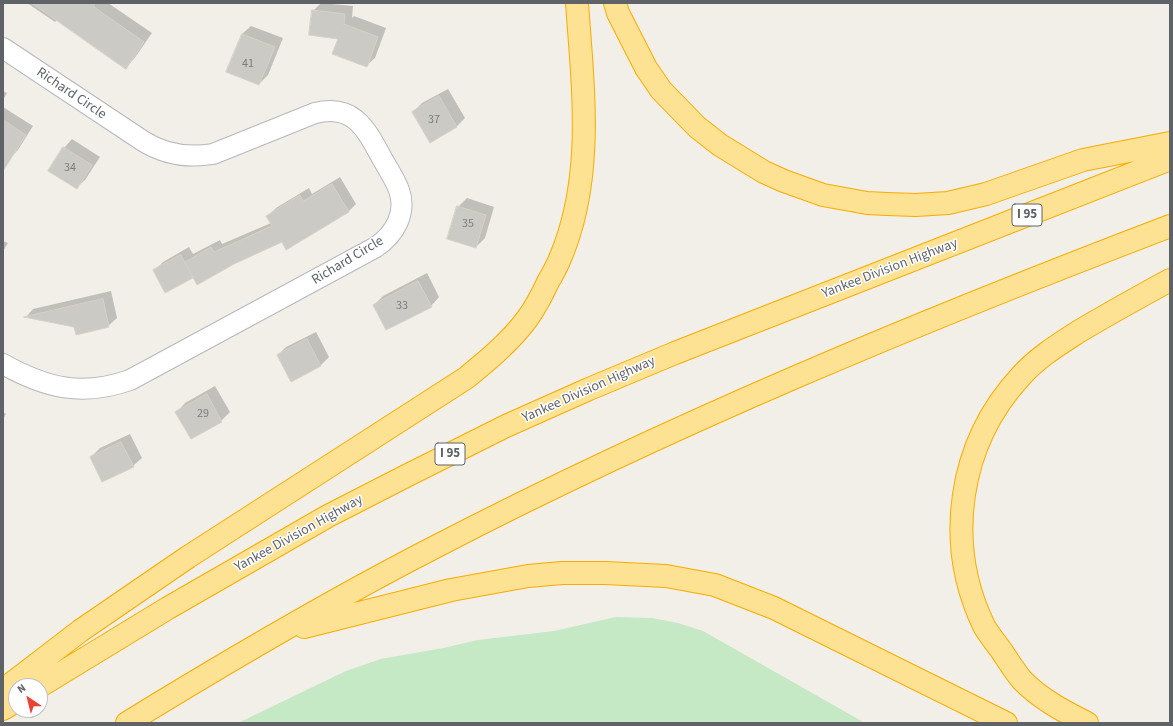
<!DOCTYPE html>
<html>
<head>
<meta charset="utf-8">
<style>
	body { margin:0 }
	#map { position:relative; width:1173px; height:726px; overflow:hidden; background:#f1efe8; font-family:"Source Sans 3",sans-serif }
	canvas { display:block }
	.frame { position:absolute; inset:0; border:4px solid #5f6368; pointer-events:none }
	.north { position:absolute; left:8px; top:678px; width:40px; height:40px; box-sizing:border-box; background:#fff; border:1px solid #bfc1c3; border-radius:50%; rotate:325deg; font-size:11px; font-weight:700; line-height:16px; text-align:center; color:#5f6368 }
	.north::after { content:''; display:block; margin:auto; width:14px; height:18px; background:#ea4335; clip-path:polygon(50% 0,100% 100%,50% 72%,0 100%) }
</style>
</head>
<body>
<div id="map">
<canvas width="1173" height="726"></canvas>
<div class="frame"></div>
<div class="north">N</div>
</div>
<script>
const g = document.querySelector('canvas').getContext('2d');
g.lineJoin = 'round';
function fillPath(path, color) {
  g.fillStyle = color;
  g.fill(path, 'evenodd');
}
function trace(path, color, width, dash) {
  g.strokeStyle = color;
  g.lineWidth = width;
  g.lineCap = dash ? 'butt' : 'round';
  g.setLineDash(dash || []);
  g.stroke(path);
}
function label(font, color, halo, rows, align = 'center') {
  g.font = font + ' "Source Sans 3",sans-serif';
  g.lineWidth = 3;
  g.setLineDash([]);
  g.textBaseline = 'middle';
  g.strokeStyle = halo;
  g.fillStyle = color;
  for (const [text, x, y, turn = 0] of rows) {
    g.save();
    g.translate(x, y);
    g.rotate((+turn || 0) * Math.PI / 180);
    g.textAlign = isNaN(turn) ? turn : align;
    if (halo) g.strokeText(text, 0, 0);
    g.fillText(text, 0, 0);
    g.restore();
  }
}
fillPath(new Path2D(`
	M 616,617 L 652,618 L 678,623 L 703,631 L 865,723 L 238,723 L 346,671 L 381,659 L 443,648 L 478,640 L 554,631 Z`), '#c5e8c5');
fillPath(new Path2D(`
	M 27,3 L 108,3 L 152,33 L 134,59 L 125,67 L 57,20 L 55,22 Z
	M 321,3 L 353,6 L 352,18 L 354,16 L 386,28 L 375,58 L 366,66 L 313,11 Z
	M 251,26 L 283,38 L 268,75 L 259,84 L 242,34 Z
	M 448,89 L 465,118 L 456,127 L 413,112 L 422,103 Z
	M 3,91 L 7,93 L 3,100 Z
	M 3,107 L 33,126 L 18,150 L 10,158 L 3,154 Z
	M 72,139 L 100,157 L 85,180 L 76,188 L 64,148 Z
	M 340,177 L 356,204 L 348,212 L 233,263 L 194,276 L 166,292 L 154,271 L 163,262 L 189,247 L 193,254 L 220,240 L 222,244 L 271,223 L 268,216 L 276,208 L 309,188 L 312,194 Z
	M 467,198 L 494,207 L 485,238 L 476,247 L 458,207 Z
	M 3,241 L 8,243 L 3,251 Z
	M 427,273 L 439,297 L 431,306 L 374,305 L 383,296 Z
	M 111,291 L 117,318 L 108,326 L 75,326 L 26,317 L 33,309 Z
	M 316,332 L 329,357 L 320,366 L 278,355 L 286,347 Z
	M 215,386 L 230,412 L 221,421 L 177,412 L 185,403 Z
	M 3,412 L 6,414 L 3,419 Z
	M 130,434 L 142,458 L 133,466 L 91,457 L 100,448 Z`), '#0003');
const building = new Path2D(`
	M 32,3 L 94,3 L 94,7 L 144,42 L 126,69 Z
	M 312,10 L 345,14 L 344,25 L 344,24 L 378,37 L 367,67 L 332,54 L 338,39 L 309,35 Z
	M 242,34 L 275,47 L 259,85 L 226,72 Z
	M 439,96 L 457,127 L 430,143 L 412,112 Z
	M 3,120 L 26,135 L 3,171 Z
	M 63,147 L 92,165 L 77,189 L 48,171 Z
	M 332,184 L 349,212 L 286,250 L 282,242 L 234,264 L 197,285 L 185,262 L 211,247 L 214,252 L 272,226 L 266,216 L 300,195 L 303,201 Z
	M 457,206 L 486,215 L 476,248 L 447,239 Z
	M 181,255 L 193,278 L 165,293 L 153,270 Z
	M 418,281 L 432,307 L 386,330 L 373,305 Z
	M 103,299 L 109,327 L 76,335 L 74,327 L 24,317 Z
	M 307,339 L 321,366 L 291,382 L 277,355 Z
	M 207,394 L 222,422 L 191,439 L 175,412 Z
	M 121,442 L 134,467 L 102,482 L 90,457 Z`);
fillPath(building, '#cccac5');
trace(building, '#d6d1c6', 1);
const minor = new Path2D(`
	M 3,48 L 143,141 C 165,155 188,158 213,154 L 315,113 C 355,103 367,131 383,160 C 388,169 395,179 399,190 C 407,213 395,234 376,247 L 130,380 C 82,397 46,388 3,364`);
const motorway = new Path2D(`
	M 615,3 L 618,13 L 646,68 L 661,90 L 697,127 L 720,145 L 764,172 L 784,181 L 823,195 L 867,203 L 887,204 L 916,205 L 948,203 L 986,194 L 1083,160 L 1170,143
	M 304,627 L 451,590 L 528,576 L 562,573 L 605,573 L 666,576 L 715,585 L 774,608 L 1006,723
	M 40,686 L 168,608 L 328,516 L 410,474 L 506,426 L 589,389 L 675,353 L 1170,159
	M 3,690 L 80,631 L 188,557 L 466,378 C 488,360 510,342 527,319 C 535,308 542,295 548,282 C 552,275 556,268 559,261 C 595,179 583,89 577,3
	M 3,709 L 16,701
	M 127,723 C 228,661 330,601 435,547 C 672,424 921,321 1170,226
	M 1087,723 C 1065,712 1040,699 1022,680 C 1015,672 1009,662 1003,653 C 997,644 989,635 984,626 C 944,543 958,444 1021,376 C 1037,358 1058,345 1078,332 C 1108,314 1139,297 1170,280`);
trace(minor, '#b5b8bc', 22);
trace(motorway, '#f9ab00', 24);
trace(minor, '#fff', 20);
trace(motorway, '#fde293', 22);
label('12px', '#7a7d7f', null, [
	["41",248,64],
	["37",434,120],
	["34",70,168],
	["35",468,224],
	["33",402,306],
	["29",203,414]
]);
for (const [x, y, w] of [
	[1027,215,30],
	[450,454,30]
]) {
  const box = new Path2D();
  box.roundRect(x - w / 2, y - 11, w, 22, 3);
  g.fillStyle = '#fff';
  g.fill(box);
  trace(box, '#5f6368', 1);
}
label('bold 13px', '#5f6368', null, [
	["I 95",1027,215],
	["I 95",450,454]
]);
label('14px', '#5f6368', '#fff', [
	["Richard Circle",71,94,34],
	["Richard Circle",348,261,-31],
	["Yankee Division Highway",890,269,-21],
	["Yankee Division Highway",589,390,-24],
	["Yankee Division Highway",299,534,-29]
]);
</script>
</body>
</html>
